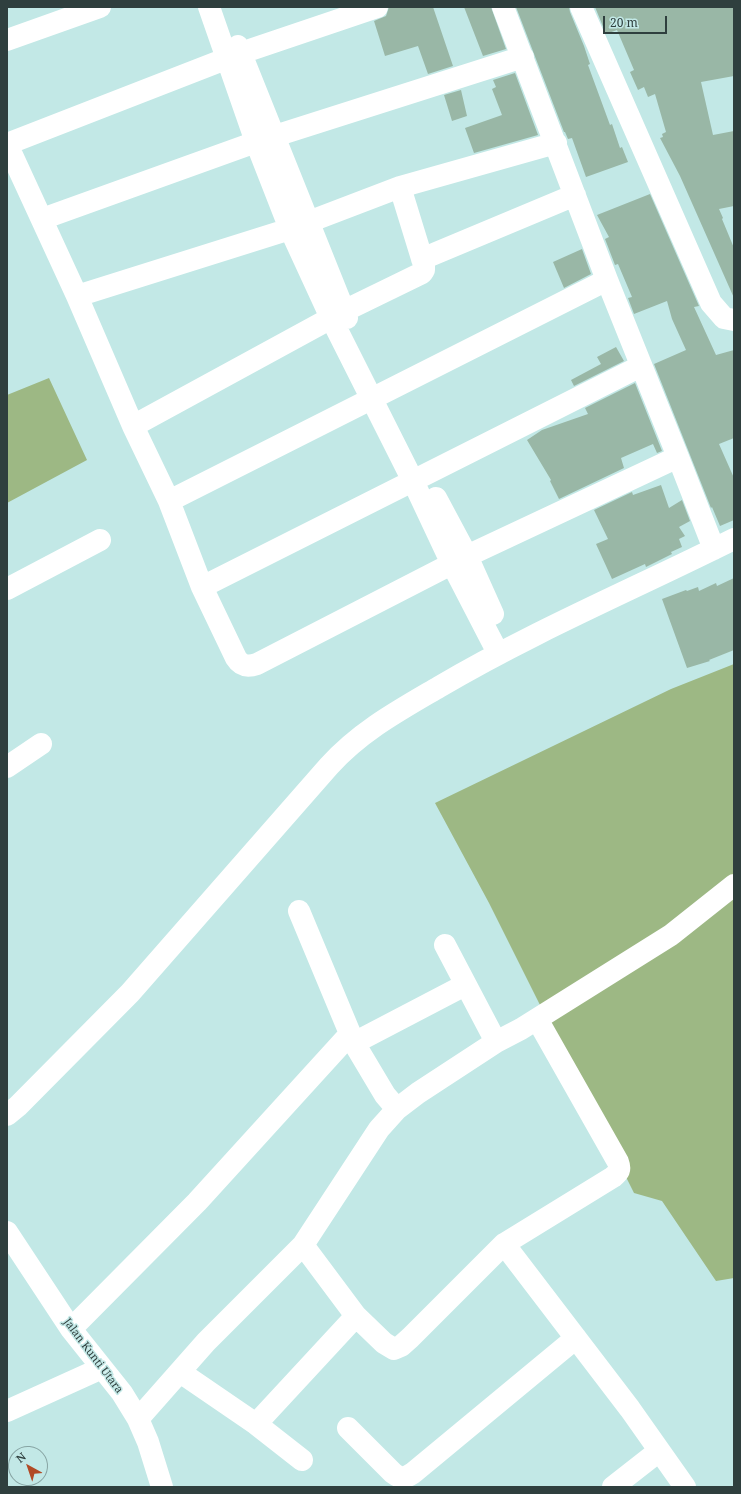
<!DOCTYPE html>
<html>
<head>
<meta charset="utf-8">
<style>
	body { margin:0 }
	#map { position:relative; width:741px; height:1494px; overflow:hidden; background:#c2e8e6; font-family:"Noto Serif",serif }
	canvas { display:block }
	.frame { position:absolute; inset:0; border:8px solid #2f3f3e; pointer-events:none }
	.north { position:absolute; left:8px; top:1446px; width:40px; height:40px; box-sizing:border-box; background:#c2e8e6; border:1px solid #87a4a3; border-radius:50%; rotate:320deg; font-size:11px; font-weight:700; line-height:16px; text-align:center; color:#2f3f3e }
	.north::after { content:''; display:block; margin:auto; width:14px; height:18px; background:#b14a25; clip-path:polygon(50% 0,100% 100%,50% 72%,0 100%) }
	.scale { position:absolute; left:603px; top:16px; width:64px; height:18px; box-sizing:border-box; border:2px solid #2f3f3e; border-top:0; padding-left:5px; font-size:12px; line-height:14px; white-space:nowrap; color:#2f3f3e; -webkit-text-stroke:3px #c2e8e6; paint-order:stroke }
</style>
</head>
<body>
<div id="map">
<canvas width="741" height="1494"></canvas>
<div class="frame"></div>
<div class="north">N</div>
<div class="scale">20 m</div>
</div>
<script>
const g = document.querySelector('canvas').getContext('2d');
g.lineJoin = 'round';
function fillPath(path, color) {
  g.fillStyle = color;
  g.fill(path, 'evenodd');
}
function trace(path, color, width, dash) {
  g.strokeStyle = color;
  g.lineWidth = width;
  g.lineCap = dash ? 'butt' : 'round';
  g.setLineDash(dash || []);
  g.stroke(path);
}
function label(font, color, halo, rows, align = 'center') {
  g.font = font + ' "Noto Serif",serif';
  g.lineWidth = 3;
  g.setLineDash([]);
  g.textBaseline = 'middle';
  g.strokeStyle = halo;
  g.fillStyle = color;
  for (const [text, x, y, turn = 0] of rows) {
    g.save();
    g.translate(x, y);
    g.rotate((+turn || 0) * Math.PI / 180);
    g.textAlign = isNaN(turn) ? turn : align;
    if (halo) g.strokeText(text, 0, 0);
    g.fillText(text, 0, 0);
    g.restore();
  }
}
fillPath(new Path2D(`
	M 49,378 L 87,460 L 7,503 L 7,395 Z
	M 734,664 L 734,1278 L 716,1281 L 662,1201 L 634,1193 L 489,903 L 435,803 L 671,689 Z`), '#9db884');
fillPath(new Path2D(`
	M 389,7 L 433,7 L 453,66 L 428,74 L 418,46 L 385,56 L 374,21 L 386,16 Z
	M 464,7 L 491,7 L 506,49 L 483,56 Z
	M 516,7 L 569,7 L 570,12 L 584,46 L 590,64 L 588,65 L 610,125 L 612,124 L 620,148 L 622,147 L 628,162 L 586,177 L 572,138 L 568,139 L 565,132 L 564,132 Z
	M 595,7 L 734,7 L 734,76 L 701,82 L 713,135 L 734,131 L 734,206 L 719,209 L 723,218 L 722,219 L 734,248 L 734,298 L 680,176 L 660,138 L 663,137 L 662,134 L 666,132 L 655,94 L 648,97 L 644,87 L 638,90 L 630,72 L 634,70 L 617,30 L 606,34 Z
	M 515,73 L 538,135 L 474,153 L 465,128 L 502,115 L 492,89 L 496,87 L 493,80 Z
	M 461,90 L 467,116 L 452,121 L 444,95 Z
	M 650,194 L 699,306 L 694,307 L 716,355 L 734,350 L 734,438 L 719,444 L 734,478 L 734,520 L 720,526 L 712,507 L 711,508 L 654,364 L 686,350 L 672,319 L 667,301 L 634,314 L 628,298 L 632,297 L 618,264 L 615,265 L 605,239 L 609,237 L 597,215 Z
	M 582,249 L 591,274 L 564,288 L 553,262 Z
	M 616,347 L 624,361 L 574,386 L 571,380 L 601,364 L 597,357 Z
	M 635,383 L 662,451 L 657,453 L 653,444 L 621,458 L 624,468 L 559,499 L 550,481 L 551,480 L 527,440 L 542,430 L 588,414 L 585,408 Z
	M 661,485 L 669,508 L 682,500 L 690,521 L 679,527 L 685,536 L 679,539 L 682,547 L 671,552 L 672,554 L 646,567 L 645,564 L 612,579 L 596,544 L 608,539 L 594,510 L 632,492 L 633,495 Z
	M 734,578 L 734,650 L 709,660 L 710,661 L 687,668 L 662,599 L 686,590 L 687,591 L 698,587 L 699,591 L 716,583 L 717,586 Z`), '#99b7a6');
trace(new Path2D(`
	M 209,7 L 256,142 L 290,229 L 331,318 L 413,481 L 452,564 L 498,653
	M 503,7 L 607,280 L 678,457 L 714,549
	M 581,7 L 711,303 L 724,318 L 734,320
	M 7,40 L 100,7
	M 238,46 L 347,318
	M 7,144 L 77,296 L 133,426 L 169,501 L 202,587 L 236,658 C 241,666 248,667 257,664 L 467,556 L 678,457
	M 7,144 L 241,53 L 377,7
	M 42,219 L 256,142 L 523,57
	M 422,259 L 575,195
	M 77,296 L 290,229 L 400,187 L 556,143
	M 133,426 L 344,311 L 422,273 L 424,270 L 424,265 L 400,187
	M 436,498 L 467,556 L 493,614
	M 169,501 L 607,280
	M 202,587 L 641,366
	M 7,589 L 100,540
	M 7,767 L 41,744
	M 299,911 L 354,1043 L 385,1095 L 397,1109
	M 445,945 L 496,1042
	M 354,1043 L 465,985
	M 7,1115 L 18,1106 L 130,993 L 329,766 C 361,731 398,711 439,687 C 534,631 636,588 734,539
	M 7,1232 L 71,1329 L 122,1393 L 138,1419 L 148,1442 L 162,1487
	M 504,1244 L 613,1177 C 619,1172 621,1170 618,1162 L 537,1019
	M 303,1245 L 356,1316 L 384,1343 L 394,1349 L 401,1346 L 410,1338 L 504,1244 L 630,1409 L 685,1487
	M 71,1329 L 197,1202 L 350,1034
	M 180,1372 L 256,1424 L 356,1316
	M 7,1411 L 102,1368
	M 138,1419 L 206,1342 L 303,1245 L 379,1129 L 397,1109 L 418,1093 L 496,1042 L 521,1029 L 671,935 L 734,885
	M 256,1424 L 302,1460
	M 348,1428 L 393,1473 C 401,1479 404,1479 413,1473 L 576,1338
	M 613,1487 L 659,1451`), '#fff', 22);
label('11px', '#2f3f3e', '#c2e8e6', [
	["Jalan Kunti Utara",93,1356,53]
]);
</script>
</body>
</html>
